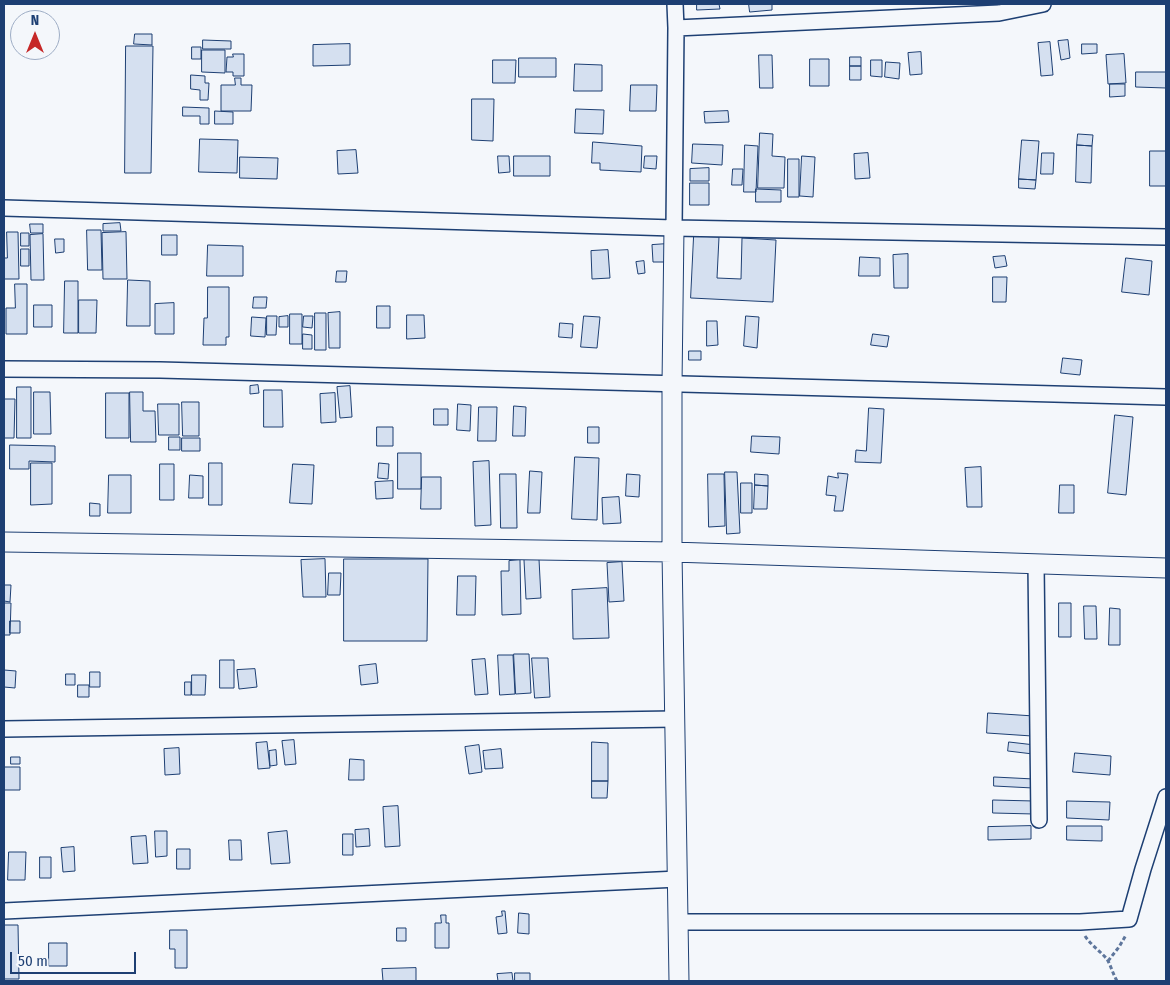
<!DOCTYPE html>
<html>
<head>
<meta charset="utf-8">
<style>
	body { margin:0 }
	#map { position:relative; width:1170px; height:985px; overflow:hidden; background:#f4f7fb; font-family:"Fira Sans Condensed",sans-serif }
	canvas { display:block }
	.frame { position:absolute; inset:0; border:5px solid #1d3f73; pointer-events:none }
	.north { position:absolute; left:10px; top:10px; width:50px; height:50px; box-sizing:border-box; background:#f4f7fb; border:1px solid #9eadc5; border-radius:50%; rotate:0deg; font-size:14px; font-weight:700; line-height:20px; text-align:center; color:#1d3f73 }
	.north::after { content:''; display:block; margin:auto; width:18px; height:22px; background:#c62828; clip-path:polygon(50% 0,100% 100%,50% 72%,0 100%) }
	.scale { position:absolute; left:10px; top:952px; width:126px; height:22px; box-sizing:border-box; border:2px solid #1d3f73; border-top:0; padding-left:6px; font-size:15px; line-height:18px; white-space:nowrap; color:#1d3f73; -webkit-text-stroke:4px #f4f7fb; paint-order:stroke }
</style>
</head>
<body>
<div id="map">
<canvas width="1170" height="985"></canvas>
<div class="frame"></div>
<div class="north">N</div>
<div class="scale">50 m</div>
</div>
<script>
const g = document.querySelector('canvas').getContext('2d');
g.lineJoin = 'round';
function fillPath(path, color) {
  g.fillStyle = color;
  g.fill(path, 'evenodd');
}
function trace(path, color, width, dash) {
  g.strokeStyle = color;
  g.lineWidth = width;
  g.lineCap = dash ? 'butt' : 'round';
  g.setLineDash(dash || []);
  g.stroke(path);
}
const building = new Path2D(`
	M 697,4 L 719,4 L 720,9 L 697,10 Z
	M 749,4 L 772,4 L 772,10 L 750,12 Z
	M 135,34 L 152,34 L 152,45 L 134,44 Z
	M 203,40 L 231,41 L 231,49 L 203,49 Z
	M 1068,40 L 1070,58 L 1061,60 L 1058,41 Z
	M 1050,42 L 1053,75 L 1041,76 L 1038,43 Z
	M 350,44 L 350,65 L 313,66 L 313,45 Z
	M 1082,44 L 1097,44 L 1097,53 L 1082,54 Z
	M 126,46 L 153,46 L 151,173 L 125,173 Z
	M 192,47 L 201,47 L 201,59 L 192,59 Z
	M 202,50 L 225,50 L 225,73 L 202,72 Z
	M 921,52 L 922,74 L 910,75 L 908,53 Z
	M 233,54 L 244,54 L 244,76 L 233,76 L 233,72 L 226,72 L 227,57 L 233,57 Z
	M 1124,54 L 1126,83 L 1108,84 L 1106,55 Z
	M 759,55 L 772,55 L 773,88 L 760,88 Z
	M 850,57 L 861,57 L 861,66 L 850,66 Z
	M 519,58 L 556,58 L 556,77 L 519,77 Z
	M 810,59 L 829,59 L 829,86 L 810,86 Z
	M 493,60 L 516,60 L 515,83 L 493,83 Z
	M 871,60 L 882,60 L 882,77 L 871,76 Z
	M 886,62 L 900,63 L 899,79 L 885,77 Z
	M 575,64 L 602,65 L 602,91 L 574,91 Z
	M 850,66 L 861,66 L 861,80 L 850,80 Z
	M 1136,72 L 1166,72 L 1166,88 L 1136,87 Z
	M 191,75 L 205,76 L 205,83 L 209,83 L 208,100 L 200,100 L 200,90 L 191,89 Z
	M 235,78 L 241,78 L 241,85 L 252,85 L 251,111 L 221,111 L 221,85 L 235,85 Z
	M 1110,84 L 1125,84 L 1125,96 L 1110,97 Z
	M 631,85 L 657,85 L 656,111 L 630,111 Z
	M 472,99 L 494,99 L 493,141 L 472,140 Z
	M 183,107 L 209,108 L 209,124 L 200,124 L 200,116 L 183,116 Z
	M 576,109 L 604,110 L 603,134 L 575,133 Z
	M 215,111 L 233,112 L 233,124 L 215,124 Z
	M 728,111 L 729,122 L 705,123 L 704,112 Z
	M 760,133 L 773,134 L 772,156 L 785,157 L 784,188 L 758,188 Z
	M 1078,134 L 1093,135 L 1092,146 L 1077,145 Z
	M 200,139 L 238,140 L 237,173 L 199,172 Z
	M 1022,140 L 1039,141 L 1036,180 L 1019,179 Z
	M 593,142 L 642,146 L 641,172 L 600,170 L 600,163 L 592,163 Z
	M 693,144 L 723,145 L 722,165 L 692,163 Z
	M 745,145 L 758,146 L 756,192 L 744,192 Z
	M 1077,145 L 1092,146 L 1091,183 L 1076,182 Z
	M 356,150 L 358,173 L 338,174 L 337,151 Z
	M 1150,151 L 1166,151 L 1166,186 L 1150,186 Z
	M 868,153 L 870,178 L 855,179 L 854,154 Z
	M 1042,153 L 1054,153 L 1053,174 L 1041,174 Z
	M 498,156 L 509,156 L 510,172 L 499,173 Z
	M 514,156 L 550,156 L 550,176 L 514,176 Z
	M 645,156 L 657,156 L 656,169 L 644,168 Z
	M 802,156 L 815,157 L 813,197 L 800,196 Z
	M 240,157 L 278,158 L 277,179 L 240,178 Z
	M 788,159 L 799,159 L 799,197 L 788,197 Z
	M 709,168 L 709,181 L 690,181 L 690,169 Z
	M 733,169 L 743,169 L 742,185 L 732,185 Z
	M 1019,179 L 1036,180 L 1035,189 L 1019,188 Z
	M 690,183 L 709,183 L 709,205 L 690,205 Z
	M 756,189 L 781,190 L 781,202 L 756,202 Z
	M 120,223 L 121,231 L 103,231 L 103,224 Z
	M 30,224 L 43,224 L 43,233 L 31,233 Z
	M 87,230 L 101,230 L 102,270 L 88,270 Z
	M 7,232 L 18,232 L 19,279 L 4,279 L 4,258 L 7,258 Z
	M 126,232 L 127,279 L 103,279 L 102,233 Z
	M 21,233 L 29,233 L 29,246 L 21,246 Z
	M 43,234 L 44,280 L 31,280 L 30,235 Z
	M 162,235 L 177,235 L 177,255 L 162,255 Z
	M 694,236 L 719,237 L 717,278 L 741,279 L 742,238 L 776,240 L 773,302 L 691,298 Z
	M 55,239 L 64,239 L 64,252 L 56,253 Z
	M 667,244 L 668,262 L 653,262 L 652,245 Z
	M 208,245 L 243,246 L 243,276 L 207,276 Z
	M 21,249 L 29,249 L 29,266 L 21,266 Z
	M 608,250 L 610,278 L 592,279 L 591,251 Z
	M 908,254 L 908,288 L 894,288 L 893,255 Z
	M 1005,256 L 1007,266 L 995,268 L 993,257 Z
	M 860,257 L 880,258 L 880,276 L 859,276 Z
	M 1126,258 L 1152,261 L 1149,295 L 1122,292 Z
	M 644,261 L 645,273 L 638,274 L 636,262 Z
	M 337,271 L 347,271 L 346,282 L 336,282 Z
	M 993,277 L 1007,277 L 1006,302 L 993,302 Z
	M 128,280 L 150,281 L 150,326 L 127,326 Z
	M 65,281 L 78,281 L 78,333 L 64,333 Z
	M 15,284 L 27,284 L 27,334 L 6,334 L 6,308 L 15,308 Z
	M 208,287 L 229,287 L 229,337 L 226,337 L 226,345 L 203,345 L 204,318 L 207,318 Z
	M 254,297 L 267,297 L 266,308 L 253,308 Z
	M 79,300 L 97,300 L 96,333 L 79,333 Z
	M 174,303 L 174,334 L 155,334 L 155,304 Z
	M 34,305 L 52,305 L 52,327 L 34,327 Z
	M 377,306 L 390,306 L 390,328 L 377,328 Z
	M 340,312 L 340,348 L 329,348 L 328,313 Z
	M 315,313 L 326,313 L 326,350 L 315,350 Z
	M 290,314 L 302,314 L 302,344 L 290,344 Z
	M 407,315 L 424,315 L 425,338 L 407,339 Z
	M 267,316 L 277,316 L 276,335 L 267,335 Z
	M 288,316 L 288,327 L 279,327 L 279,317 Z
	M 304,316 L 313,316 L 312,328 L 303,327 Z
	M 584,316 L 600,317 L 597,348 L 581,347 Z
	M 746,316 L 759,317 L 757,348 L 744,346 Z
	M 252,317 L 266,318 L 265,337 L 251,336 Z
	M 707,321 L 717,321 L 718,345 L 707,346 Z
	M 560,323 L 573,324 L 572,338 L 559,337 Z
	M 303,334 L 312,335 L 312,349 L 303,349 Z
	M 873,334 L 889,336 L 887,347 L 871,345 Z
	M 689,351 L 701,351 L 701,360 L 689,360 Z
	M 1063,358 L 1082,360 L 1080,375 L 1061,373 Z
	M 258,385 L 259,393 L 250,394 L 250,386 Z
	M 350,386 L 352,417 L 340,418 L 337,387 Z
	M 17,387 L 31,387 L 31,438 L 17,438 Z
	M 264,390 L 282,390 L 283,427 L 264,427 Z
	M 34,392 L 50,392 L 51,434 L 34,434 Z
	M 130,392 L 143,392 L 143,411 L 155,411 L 156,442 L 131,442 Z
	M 106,393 L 129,393 L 129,438 L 106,438 Z
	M 335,393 L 336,422 L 321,423 L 320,394 Z
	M 4,399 L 15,399 L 14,438 L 4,438 Z
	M 182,402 L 199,402 L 199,436 L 183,436 Z
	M 158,404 L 179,404 L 179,435 L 159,435 Z
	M 458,404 L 471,405 L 470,431 L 457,430 Z
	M 514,406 L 526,407 L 525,436 L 513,436 Z
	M 479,407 L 497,407 L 496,441 L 478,441 Z
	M 869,408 L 884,409 L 881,463 L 855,462 L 856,450 L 866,451 Z
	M 434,409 L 448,409 L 448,425 L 434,425 Z
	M 1115,415 L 1133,417 L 1126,495 L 1108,493 Z
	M 377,427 L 393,427 L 393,446 L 377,446 Z
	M 588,427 L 599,427 L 599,443 L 588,443 Z
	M 752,436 L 780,437 L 779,454 L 751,452 Z
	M 169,437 L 180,437 L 180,450 L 169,450 Z
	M 182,438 L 200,438 L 200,451 L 182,451 Z
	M 10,445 L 55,446 L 55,462 L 29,461 L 29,469 L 10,469 Z
	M 398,453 L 421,453 L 421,489 L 398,489 Z
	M 575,457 L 599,458 L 597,520 L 572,519 Z
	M 489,461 L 491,525 L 475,526 L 473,462 Z
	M 31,463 L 52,463 L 52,504 L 31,505 Z
	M 209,463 L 222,463 L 222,505 L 209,505 Z
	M 379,463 L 389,464 L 388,479 L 378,478 Z
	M 160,464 L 174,464 L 174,500 L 160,500 Z
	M 293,464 L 314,465 L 312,504 L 290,503 Z
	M 981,467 L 982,507 L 967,507 L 965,468 Z
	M 530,471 L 542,472 L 540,513 L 528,513 Z
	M 725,472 L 737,472 L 740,533 L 727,534 Z
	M 838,473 L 848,474 L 843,511 L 834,511 L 836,496 L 826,495 L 828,476 L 838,478 Z
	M 500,474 L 516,474 L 517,528 L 501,528 Z
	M 627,474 L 640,475 L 639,497 L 626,496 Z
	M 708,474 L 724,474 L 725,526 L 709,527 Z
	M 755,474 L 768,475 L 768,486 L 755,485 Z
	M 109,475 L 131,475 L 131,513 L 108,513 Z
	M 190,475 L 203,476 L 203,498 L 189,498 Z
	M 422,477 L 441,477 L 441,509 L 421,509 Z
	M 393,481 L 393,498 L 376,499 L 375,482 Z
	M 741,483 L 752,483 L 752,513 L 741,513 Z
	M 755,485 L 768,486 L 767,509 L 754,509 Z
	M 1060,485 L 1074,485 L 1074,513 L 1059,513 Z
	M 619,497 L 621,523 L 603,524 L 602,498 Z
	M 90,503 L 100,504 L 100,516 L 90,516 Z
	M 325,559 L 326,597 L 303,597 L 301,560 Z
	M 344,559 L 428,559 L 427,641 L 344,641 Z
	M 539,559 L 541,598 L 526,599 L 524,560 Z
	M 520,560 L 521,614 L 502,615 L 501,571 L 509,571 L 509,561 Z
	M 622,562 L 624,601 L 609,602 L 607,563 Z
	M 329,573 L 341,573 L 340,595 L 328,595 Z
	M 458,576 L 476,576 L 475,615 L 457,615 Z
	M 4,585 L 11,585 L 10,602 L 4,601 Z
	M 607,588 L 609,638 L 573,639 L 572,590 Z
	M 4,603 L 11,603 L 10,635 L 4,635 Z
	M 1059,603 L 1071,603 L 1071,637 L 1059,637 Z
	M 1084,606 L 1096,606 L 1097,639 L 1085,639 Z
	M 1110,608 L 1120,609 L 1120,645 L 1109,645 Z
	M 10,621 L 20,621 L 20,633 L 10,633 Z
	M 514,654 L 529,654 L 531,693 L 516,694 Z
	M 498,655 L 513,655 L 515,694 L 500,695 Z
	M 532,658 L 548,658 L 550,697 L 535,698 Z
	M 485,659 L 488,694 L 475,695 L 472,660 Z
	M 220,660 L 234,660 L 234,688 L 220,688 Z
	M 376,664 L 378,683 L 361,685 L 359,666 Z
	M 255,669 L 257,687 L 239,689 L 237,670 Z
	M 4,670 L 16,671 L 15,688 L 4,687 Z
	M 90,672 L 100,672 L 100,687 L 90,687 Z
	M 66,674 L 75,674 L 75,685 L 66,685 Z
	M 192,675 L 206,675 L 205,695 L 192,695 Z
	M 185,682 L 191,682 L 191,695 L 185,695 Z
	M 78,685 L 89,685 L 89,697 L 78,697 Z
	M 988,713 L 1034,716 L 1032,736 L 987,733 Z
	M 294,740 L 296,764 L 285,765 L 282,741 Z
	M 267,742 L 270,768 L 258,769 L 256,743 Z
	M 592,742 L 608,743 L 608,781 L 592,781 Z
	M 1009,742 L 1035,745 L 1033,754 L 1008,751 Z
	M 479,745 L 482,772 L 469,774 L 465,747 Z
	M 179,748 L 180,774 L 165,775 L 164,749 Z
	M 501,749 L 503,768 L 485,769 L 483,751 Z
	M 276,750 L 277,765 L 270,766 L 269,751 Z
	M 1075,753 L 1111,756 L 1110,775 L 1073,772 Z
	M 11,757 L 20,757 L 20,764 L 11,764 Z
	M 350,759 L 364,760 L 364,780 L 349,780 Z
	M 4,767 L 20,767 L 20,790 L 4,790 Z
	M 994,777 L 1034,779 L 1033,788 L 994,786 Z
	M 592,781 L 608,781 L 607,798 L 592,798 Z
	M 993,800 L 1034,801 L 1034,814 L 993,813 Z
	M 1067,801 L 1110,802 L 1109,820 L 1067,818 Z
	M 398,806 L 400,846 L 385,847 L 383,807 Z
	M 1031,826 L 1031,839 L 988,840 L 988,827 Z
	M 1067,826 L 1102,826 L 1102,841 L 1067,840 Z
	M 369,829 L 370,846 L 356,847 L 355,830 Z
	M 155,831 L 167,831 L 167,856 L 156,857 Z
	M 287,831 L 290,863 L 271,864 L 268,833 Z
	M 343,834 L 353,834 L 353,855 L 343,855 Z
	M 146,836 L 148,863 L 133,864 L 131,837 Z
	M 229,840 L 241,840 L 242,860 L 230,860 Z
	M 74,847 L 75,871 L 63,872 L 61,848 Z
	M 177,849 L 190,849 L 190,869 L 177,869 Z
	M 9,852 L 26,852 L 25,880 L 8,880 Z
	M 40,857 L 51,857 L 51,878 L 40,878 Z
	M 502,911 L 505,911 L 507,933 L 498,934 L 496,917 L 502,916 Z
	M 519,913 L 529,914 L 529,934 L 518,933 Z
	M 441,915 L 446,915 L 446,923 L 449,923 L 449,948 L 435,948 L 435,923 L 441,923 Z
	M 4,925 L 18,925 L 19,979 L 4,979 Z
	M 397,928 L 406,928 L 406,941 L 397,941 Z
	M 170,930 L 187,930 L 187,968 L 175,968 L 175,949 L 170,949 Z
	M 49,943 L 67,943 L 67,966 L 49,966 Z
	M 416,968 L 416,981 L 383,981 L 382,969 Z
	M 512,973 L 513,981 L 498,981 L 497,974 Z
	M 515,973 L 530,973 L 530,981 L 515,981 Z`);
fillPath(building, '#d5e0f0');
trace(building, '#1d3f73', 1);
const minor = new Path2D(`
	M 676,28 L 999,13 L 1043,4
	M 4,208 L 674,228 L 1166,237
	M 674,228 L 676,28 L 675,4
	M 4,369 L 160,370 L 1166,397
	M 1036,564 L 1039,820
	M 4,729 L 675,719
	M 4,911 L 678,879
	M 679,922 L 1080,922 L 1129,919 L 1143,869 L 1166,797`);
const tertiary = new Path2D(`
	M 674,228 L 672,384 L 672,552 L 679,981
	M 4,542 L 672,552 L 1166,568`);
trace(minor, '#1d3f73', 18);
trace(tertiary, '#1d3f73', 21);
trace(new Path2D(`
	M 1085,936 C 1091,945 1100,951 1107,959 C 1111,966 1113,974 1117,981
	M 1108,961 L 1119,947 L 1126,935`), '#5e769c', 3, [4, 2.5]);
trace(minor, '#f4f7fb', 15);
trace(tertiary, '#f4f7fb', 19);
</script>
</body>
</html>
